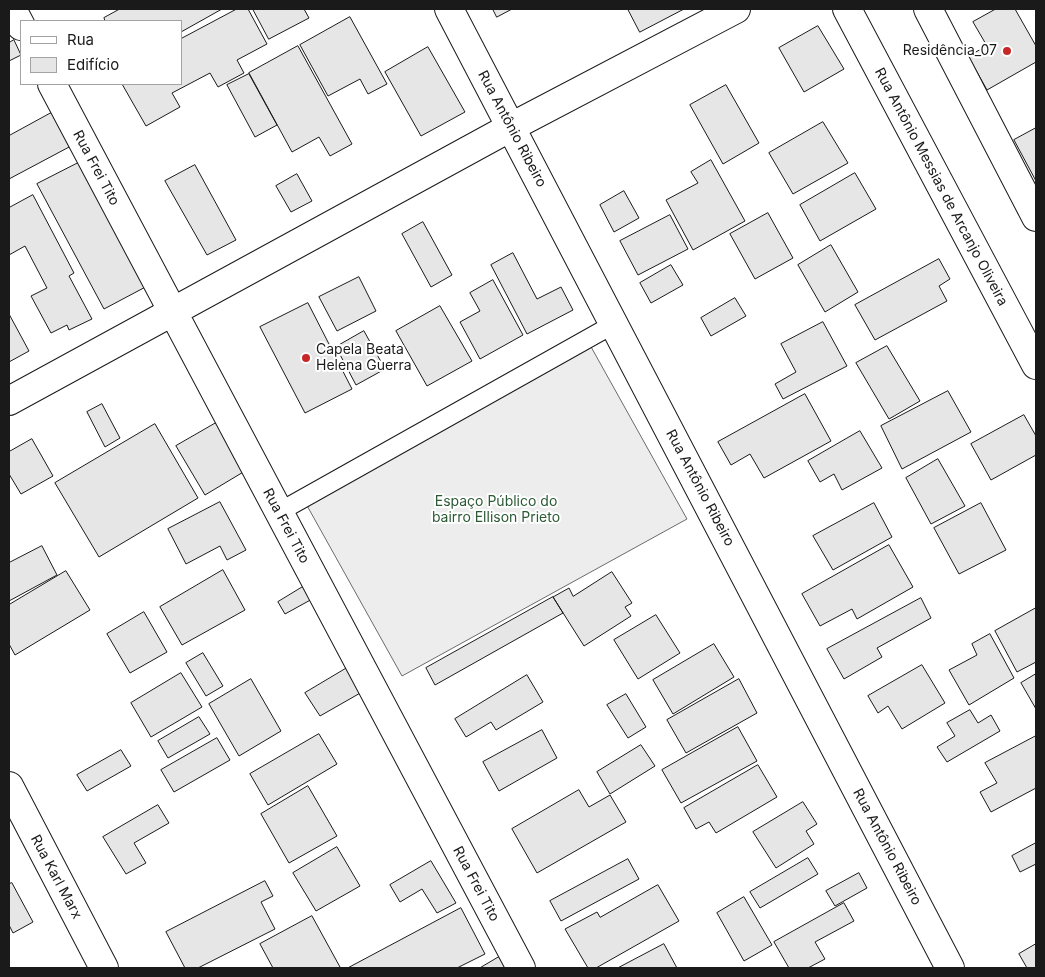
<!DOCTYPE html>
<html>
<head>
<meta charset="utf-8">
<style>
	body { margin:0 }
	#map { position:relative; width:1045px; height:977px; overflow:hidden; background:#fff; font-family:Inter,sans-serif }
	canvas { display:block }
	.frame { position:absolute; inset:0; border:10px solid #1a1a1a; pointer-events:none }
	.legend { position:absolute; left:20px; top:20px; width:162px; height:65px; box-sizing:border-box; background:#fff; border:1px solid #a3a3a3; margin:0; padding:6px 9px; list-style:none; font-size:15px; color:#1a1a1a }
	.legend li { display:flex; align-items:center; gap:10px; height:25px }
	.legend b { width:25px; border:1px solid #a3a3a3 }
</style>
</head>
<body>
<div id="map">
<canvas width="1045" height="977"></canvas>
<div class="frame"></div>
<ul class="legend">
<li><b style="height:6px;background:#fff"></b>Rua</li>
<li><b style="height:14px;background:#e6e6e6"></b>Edifício</li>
</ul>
</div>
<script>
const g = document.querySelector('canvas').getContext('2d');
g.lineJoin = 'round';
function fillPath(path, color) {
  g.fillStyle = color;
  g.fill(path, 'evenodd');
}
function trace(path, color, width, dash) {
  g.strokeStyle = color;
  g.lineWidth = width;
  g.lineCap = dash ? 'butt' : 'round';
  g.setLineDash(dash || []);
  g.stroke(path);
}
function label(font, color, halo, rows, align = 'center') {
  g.font = font + ' Inter,sans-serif';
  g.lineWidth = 4;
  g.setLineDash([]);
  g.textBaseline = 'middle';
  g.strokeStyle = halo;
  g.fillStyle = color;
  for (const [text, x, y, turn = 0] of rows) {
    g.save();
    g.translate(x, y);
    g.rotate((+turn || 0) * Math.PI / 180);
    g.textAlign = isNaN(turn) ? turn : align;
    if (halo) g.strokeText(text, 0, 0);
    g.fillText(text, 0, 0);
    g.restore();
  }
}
const built = new Path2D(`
	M 590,345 L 687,519 L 402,676 L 305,502 Z`);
fillPath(built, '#ededed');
trace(built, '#6a6a6a', 1);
const building = new Path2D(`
	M 120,9 L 222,9 L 181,32 L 181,21 L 105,21 L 104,18 Z
	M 237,9 L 248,9 L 267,44 L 237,60 L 244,73 L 218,87 L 210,73 L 172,93 L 180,107 L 146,126 L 122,84 L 181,84 L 181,39 Z
	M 253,9 L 304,9 L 309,18 L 269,39 Z
	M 493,9 L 512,9 L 497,17 Z
	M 628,9 L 684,9 L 640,32 Z
	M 996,9 L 1015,9 L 1036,46 L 1036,62 L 987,90 L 968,56 L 987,46 L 973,22 Z
	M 350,17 L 387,84 L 368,94 L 360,79 L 328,96 L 300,45 Z
	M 818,26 L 844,69 L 804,92 L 779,48 Z
	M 14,40 L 21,55 L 9,61 L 9,43 Z
	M 298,46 L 352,144 L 330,156 L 319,137 L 292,152 L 249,73 Z
	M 428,47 L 465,112 L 421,136 L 385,72 Z
	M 249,74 L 277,125 L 255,137 L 227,85 Z
	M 726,85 L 759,143 L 723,164 L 690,105 Z
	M 53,112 L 71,146 L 9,179 L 9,136 Z
	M 823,122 L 848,163 L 793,194 L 769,153 Z
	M 1036,128 L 1036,181 L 1014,140 Z
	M 86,159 L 153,283 L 104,309 L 37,184 Z
	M 711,160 L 745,221 L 693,250 L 666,200 L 698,183 L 691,172 Z
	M 195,165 L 236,240 L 207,255 L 165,181 Z
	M 855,173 L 876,209 L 820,241 L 800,205 Z
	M 297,174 L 312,201 L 291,212 L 276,186 Z
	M 624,191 L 639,218 L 614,232 L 600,205 Z
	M 33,195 L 74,273 L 69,276 L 92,319 L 69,330 L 67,325 L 51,333 L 31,296 L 47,288 L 25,246 L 9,255 L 9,208 Z
	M 768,213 L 793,258 L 755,279 L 730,234 Z
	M 670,215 L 688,249 L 638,275 L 620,241 Z
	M 423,222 L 452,275 L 431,287 L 402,234 Z
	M 831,245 L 858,292 L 825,312 L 798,265 Z
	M 513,253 L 537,299 L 561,287 L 573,310 L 527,334 L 491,265 Z
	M 939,259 L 950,279 L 939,286 L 947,301 L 875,340 L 855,305 Z
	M 671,265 L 683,285 L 651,303 L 640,283 Z
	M 359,277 L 376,311 L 337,331 L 319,297 Z
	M 493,280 L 523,335 L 480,359 L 460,322 L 480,311 L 470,293 Z
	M 735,298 L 746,316 L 711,336 L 701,318 Z
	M 308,303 L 352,389 L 305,413 L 260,327 Z
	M 440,306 L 472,361 L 427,386 L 396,331 Z
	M 9,314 L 29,351 L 9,362 Z
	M 823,322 L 847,366 L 783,399 L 775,384 L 796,372 L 781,344 Z
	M 364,331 L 385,369 L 356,385 L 336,347 Z
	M 887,346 L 920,401 L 889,419 L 856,363 Z
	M 948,391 L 971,432 L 902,469 L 881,426 Z
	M 805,394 L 831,441 L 764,478 L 750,454 L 731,465 L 718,442 Z
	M 102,404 L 120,438 L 105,447 L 87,412 Z
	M 1024,415 L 1036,436 L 1036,455 L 991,480 L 971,444 Z
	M 216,423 L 245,471 L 205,495 L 176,446 Z
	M 155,424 L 198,498 L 99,557 L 55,483 Z
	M 860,431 L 882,468 L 842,490 L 834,474 L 820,482 L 808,461 Z
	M 32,439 L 53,476 L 21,494 L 9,474 L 9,452 Z
	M 938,459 L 965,506 L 931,524 L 906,478 Z
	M 220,502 L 246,550 L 227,560 L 220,546 L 186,564 L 168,529 Z
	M 874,503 L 892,537 L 833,570 L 813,536 Z
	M 981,503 L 1006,550 L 959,574 L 934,528 Z
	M 889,545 L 913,587 L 857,619 L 852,609 L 820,626 L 802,594 Z
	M 42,546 L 57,575 L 9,601 L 9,563 Z
	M 223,570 L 245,610 L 182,645 L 160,607 Z
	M 66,571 L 90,610 L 15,655 L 9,644 L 9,605 Z
	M 612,572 L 632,603 L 625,607 L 631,616 L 584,646 L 553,597 L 569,588 L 573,596 Z
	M 306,585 L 314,598 L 285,614 L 278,602 Z
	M 553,597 L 563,613 L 435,685 L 426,668 Z
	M 921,598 L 931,618 L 877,648 L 882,657 L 844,679 L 827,649 Z
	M 1036,608 L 1036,662 L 1017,672 L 995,631 Z
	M 144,612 L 167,652 L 130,673 L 107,634 Z
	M 656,615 L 680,653 L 638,679 L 614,640 Z
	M 990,634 L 1014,678 L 969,705 L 949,670 L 977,655 L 972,644 Z
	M 714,644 L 734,677 L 673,714 L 653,680 Z
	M 203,653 L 223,686 L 206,696 L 186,663 Z
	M 922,665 L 945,703 L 902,729 L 888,706 L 878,713 L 868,696 Z
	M 347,668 L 362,692 L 320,716 L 305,693 Z
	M 181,673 L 202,707 L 151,737 L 131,703 Z
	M 1036,674 L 1036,709 L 1021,683 Z
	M 527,675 L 543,702 L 496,730 L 491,722 L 466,737 L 455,719 Z
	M 251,679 L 281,731 L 239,756 L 209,704 Z
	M 739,679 L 757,713 L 686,753 L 667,720 Z
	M 626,694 L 646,727 L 628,738 L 607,705 Z
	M 970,710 L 978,723 L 991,715 L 1000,731 L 947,762 L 937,747 L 955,736 L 947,723 Z
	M 199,717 L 210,734 L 168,758 L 158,741 Z
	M 738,727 L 757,761 L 681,803 L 662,770 Z
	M 542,730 L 557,758 L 499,791 L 483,762 Z
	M 319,734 L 337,764 L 268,805 L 250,774 Z
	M 1036,736 L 1036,788 L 991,812 L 980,792 L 997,783 L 985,763 Z
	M 217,738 L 230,760 L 174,792 L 161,770 Z
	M 641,745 L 655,766 L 610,794 L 597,772 Z
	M 121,750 L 131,766 L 87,791 L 77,775 Z
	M 758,765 L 777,797 L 716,833 L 709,822 L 696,829 L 684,808 Z
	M 308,786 L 337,836 L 289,863 L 261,814 Z
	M 579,790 L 589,807 L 610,795 L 626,822 L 537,873 L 512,829 Z
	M 803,802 L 817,824 L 806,831 L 814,844 L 776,868 L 753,832 Z
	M 158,805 L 169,823 L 134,843 L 146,863 L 126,874 L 103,837 Z
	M 1036,843 L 1036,864 L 1020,872 L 1012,856 Z
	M 337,847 L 360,886 L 316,911 L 293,873 Z
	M 808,858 L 818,874 L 760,908 L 750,892 Z
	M 628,859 L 639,879 L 561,921 L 550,901 Z
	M 431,861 L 456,903 L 437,913 L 422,889 L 400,902 L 390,885 Z
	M 859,873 L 867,888 L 835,906 L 826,891 Z
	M 265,881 L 273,896 L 261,902 L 275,929 L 198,968 L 185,968 L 166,932 Z
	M 12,883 L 33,922 L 13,933 L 9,925 L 9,884 Z
	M 658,885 L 679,921 L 596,968 L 588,968 L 565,929 L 597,912 L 600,917 Z
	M 744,897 L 772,945 L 744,961 L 717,913 Z
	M 844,903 L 854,921 L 815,942 L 825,959 L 808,968 L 789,968 L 774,942 Z
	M 461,908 L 485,954 L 457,968 L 348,968 Z
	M 312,916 L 340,967 L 338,968 L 273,968 L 260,944 Z
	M 664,944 L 677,968 L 618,968 Z
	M 1036,944 L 1036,968 L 1027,968 L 1019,954 Z
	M 499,957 L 506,968 L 480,968 Z`);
fillPath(building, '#e6e6e6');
trace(building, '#1a1a1a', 1);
const lane = new Path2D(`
	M 279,512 L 614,324`);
const street = new Path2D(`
	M 12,9 L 21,26
	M 449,9 L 950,968
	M 847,9 L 1036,365
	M 928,9 L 1036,217
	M 52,84 L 521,968
	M 9,401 L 511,127 L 736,9
	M 9,786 L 104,968`);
trace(lane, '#1a1a1a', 20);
trace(street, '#1a1a1a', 30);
trace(lane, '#fff', 18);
trace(street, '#fff', 28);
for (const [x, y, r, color] of [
	[1007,51,5,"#c62828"],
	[306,358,5,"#c62828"]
]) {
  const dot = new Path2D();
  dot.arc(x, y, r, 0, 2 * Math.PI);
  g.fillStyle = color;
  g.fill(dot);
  trace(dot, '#fff', 2);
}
label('14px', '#1a1a1a', '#fff', [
	["Residência_07",997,51],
	["Capela Beata",316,350,"left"],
	["Helena Guerra",316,366,"left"]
], 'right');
label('14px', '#1a1a1a', '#fff', [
	["Rua Antônio Ribeiro",512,129,62],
	["Rua Frei Tito",96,168,62],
	["Rua Antônio Messias de Arcanjo Oliveira",941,187,62],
	["Rua Antônio Ribeiro",700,488,62],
	["Rua Frei Tito",286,526,62],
	["Rua Antônio Ribeiro",887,847,62],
	["Rua Karl Marx",56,877,62],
	["Rua Frei Tito",476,884,62]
]);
label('14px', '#2b5a34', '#fff', [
	["Espaço Público do",496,502],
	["bairro Ellison Prieto",496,518]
]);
</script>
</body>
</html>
